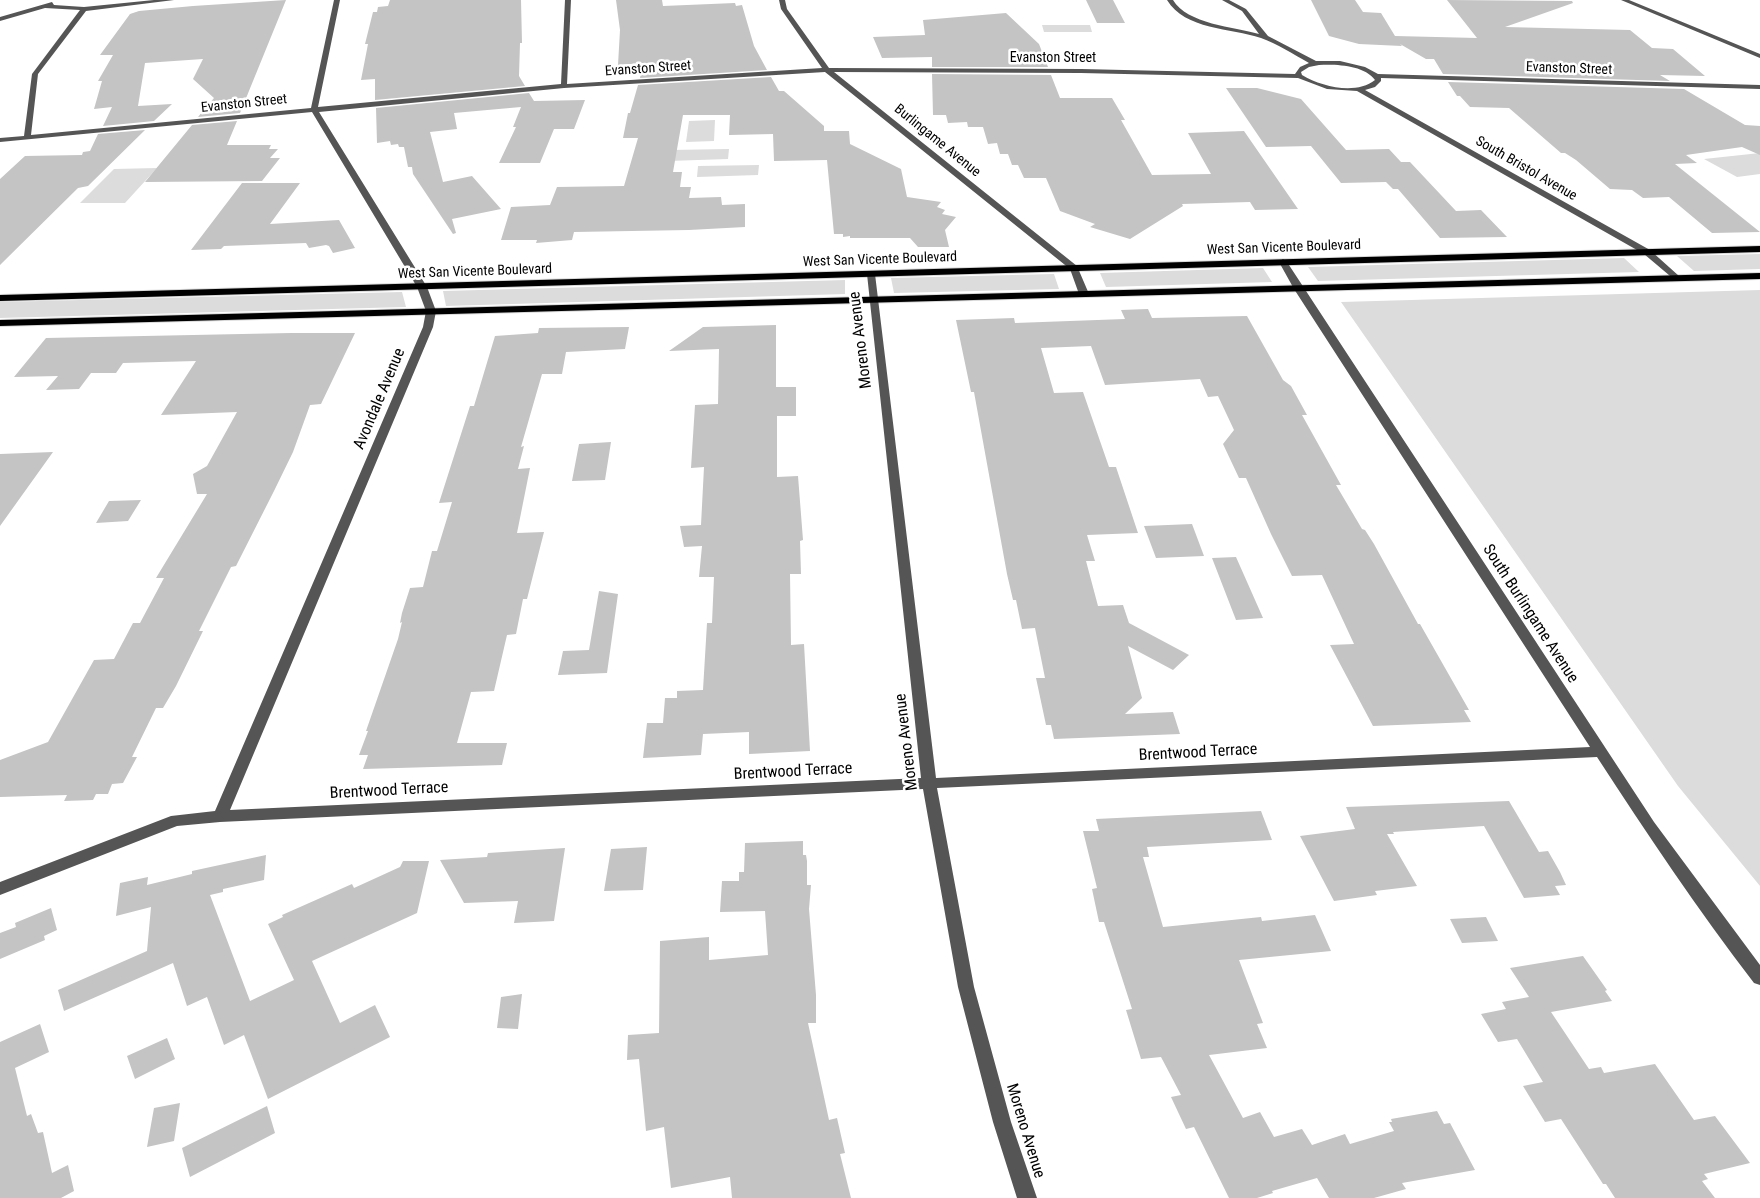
<!DOCTYPE html>
<html>
<head>
<meta charset="utf-8">
<style>
	body { margin:0 }
	canvas { display:block; background:#fff }
</style>
</head>
<body>
<canvas width="1760" height="1198"></canvas>
<script>
const g = document.querySelector('canvas').getContext('2d');
g.lineJoin = 'round';
function fillPath(path, color) {
  g.fillStyle = color;
  g.fill(path, 'evenodd');
}
function trace(path, color, width, dash) {
  g.strokeStyle = color;
  g.lineWidth = width;
  g.lineCap = dash ? 'butt' : 'round';
  g.setLineDash(dash || []);
  g.stroke(path);
}
function label(font, color, halo, rows, align = 'center') {
  g.font = font + ' "Roboto Condensed",sans-serif';
  g.lineWidth = 5;
  g.setLineDash([]);
  g.textBaseline = 'middle';
  g.strokeStyle = halo;
  g.fillStyle = color;
  for (const [text, x, y, turn = 0] of rows) {
    g.save();
    g.translate(x, y);
    g.rotate((+turn || 0) * Math.PI / 180);
    g.textAlign = isNaN(turn) ? turn : align;
    if (halo) g.strokeText(text, 0, 0);
    g.fillText(text, 0, 0);
    g.restore();
  }
}
fillPath(new Path2D(`
	M 1042,25 L 1090,25 L 1092,32 L 1044,32 Z
	M 715,120 L 714,141 L 686,142 L 689,121 Z
	M 729,149 L 728,159 L 668,161 L 670,150 Z
	M 1760,153 L 1760,174 L 1737,177 L 1704,159 Z
	M 759,165 L 758,175 L 697,177 L 698,166 Z
	M 157,168 L 125,203 L 80,203 L 114,169 Z
	M 1760,254 L 1760,269 L 1694,271 L 1677,256 Z
	M 1624,258 L 1639,272 L 1318,281 L 1308,267 Z
	M 1263,268 L 1272,282 L 1106,287 L 1100,273 Z
	M 1054,274 L 1059,289 L 894,293 L 891,278 Z
	M 845,280 L 845,294 L 446,306 L 443,291 Z
	M 1760,290 L 1760,886 L 1678,786 L 1341,302 Z
	M 402,292 L 406,307 L 0,318 L 0,302 Z`), '#dcdcdc');
fillPath(new Path2D(`
	M 286,0 L 240,113 L 198,117 L 214,98 L 193,79 L 203,59 L 145,63 L 138,106 L 172,104 L 154,121 L 103,126 L 112,107 L 94,109 L 102,81 L 98,81 L 113,55 L 100,55 L 130,14 L 139,11 L 193,6 Z
	M 390,0 L 521,0 L 522,43 L 520,43 L 519,76 L 525,86 L 375,100 L 375,79 L 361,80 L 368,44 L 365,44 L 373,12 L 377,12 L 378,7 L 388,6 Z
	M 616,0 L 662,0 L 663,6 L 735,3 L 736,6 L 742,5 L 754,46 L 767,70 L 640,78 L 643,63 L 618,65 L 620,30 Z
	M 1086,0 L 1113,0 L 1125,23 L 1097,23 Z
	M 1311,0 L 1355,0 L 1363,12 L 1381,13 L 1395,36 L 1477,38 L 1447,0 L 1572,1 L 1573,3 L 1505,27 L 1630,30 L 1652,48 L 1673,49 L 1705,76 L 1660,75 L 1670,81 L 1443,74 L 1434,59 L 1426,59 L 1400,44 L 1402,46 L 1359,44 L 1329,36 Z
	M 1006,13 L 1039,44 L 1048,67 L 932,67 L 932,57 L 882,58 L 873,37 L 925,35 L 923,20 Z
	M 932,74 L 1051,75 L 1060,98 L 1112,98 L 1125,120 L 1121,120 L 1152,175 L 1211,174 L 1188,133 L 1244,131 L 1298,209 L 1255,210 L 1250,202 L 1182,204 L 1183,206 L 1130,239 L 1090,227 L 1095,224 L 1060,211 L 1046,178 L 1024,178 L 1018,165 L 1012,165 L 1008,154 L 1000,154 L 997,143 L 988,144 L 983,127 L 968,127 L 967,122 L 948,123 L 946,115 L 933,115 Z
	M 771,77 L 779,91 L 784,91 L 824,126 L 824,131 L 849,131 L 850,144 L 901,169 L 907,197 L 941,202 L 937,207 L 945,210 L 942,214 L 956,217 L 945,230 L 949,247 L 918,247 L 910,238 L 850,238 L 850,236 L 843,237 L 843,234 L 834,234 L 827,160 L 774,161 L 773,134 L 729,135 L 730,115 L 683,115 L 673,172 L 682,172 L 680,187 L 691,187 L 689,198 L 721,197 L 722,205 L 745,204 L 745,227 L 689,230 L 574,232 L 572,240 L 536,243 L 537,240 L 501,240 L 511,207 L 550,205 L 557,187 L 624,186 L 638,138 L 623,138 L 628,113 L 630,113 L 638,85 Z
	M 1448,82 L 1684,89 L 1745,125 L 1760,126 L 1760,155 L 1742,147 L 1686,155 L 1697,163 L 1675,164 L 1760,232 L 1712,233 L 1669,197 L 1643,198 L 1632,190 L 1610,189 L 1576,160 L 1565,153 L 1561,153 L 1509,108 L 1470,107 L 1460,96 L 1457,96 Z
	M 1226,88 L 1257,88 L 1301,99 L 1346,150 L 1389,149 L 1401,162 L 1410,162 L 1456,211 L 1481,210 L 1507,237 L 1440,238 L 1398,189 L 1393,189 L 1386,182 L 1341,183 L 1311,146 L 1266,147 Z
	M 529,93 L 534,101 L 585,100 L 574,129 L 554,129 L 540,163 L 499,163 L 516,127 L 513,127 L 521,107 L 454,113 L 457,129 L 430,132 L 443,182 L 472,176 L 501,209 L 452,219 L 456,233 L 453,234 L 413,174 L 412,167 L 408,167 L 404,147 L 399,147 L 398,144 L 391,145 L 390,141 L 377,143 L 376,108 Z
	M 237,121 L 227,145 L 271,145 L 269,149 L 278,149 L 270,158 L 280,158 L 262,181 L 145,182 L 192,125 Z
	M 145,130 L 88,186 L 78,188 L 0,265 L 0,179 L 25,156 L 82,155 L 83,152 L 90,151 L 98,134 Z
	M 242,183 L 300,183 L 270,224 L 339,220 L 355,248 L 333,253 L 329,246 L 326,245 L 309,248 L 306,243 L 224,246 L 221,249 L 191,250 Z
	M 1148,309 L 1152,318 L 1247,316 L 1283,380 L 1291,386 L 1307,415 L 1302,415 L 1341,485 L 1336,485 L 1362,529 L 1365,530 L 1374,544 L 1418,624 L 1420,624 L 1469,710 L 1464,710 L 1471,722 L 1373,726 L 1330,645 L 1354,644 L 1322,575 L 1292,576 L 1271,534 L 1246,478 L 1239,478 L 1223,444 L 1234,430 L 1218,396 L 1208,397 L 1200,379 L 1105,385 L 1091,346 L 1041,348 L 1054,393 L 1083,392 L 1109,467 L 1116,467 L 1138,533 L 1087,535 L 1095,561 L 1086,561 L 1098,606 L 1123,605 L 1129,623 L 1189,655 L 1173,670 L 1128,646 L 1142,698 L 1125,714 L 1173,712 L 1180,734 L 1054,739 L 1051,725 L 1046,725 L 1036,678 L 1045,678 L 1035,628 L 1022,629 L 1016,600 L 1013,600 L 1007,574 L 974,392 L 971,392 L 956,320 L 1014,318 L 1015,323 L 1125,319 L 1121,310 Z
	M 776,325 L 776,387 L 796,387 L 796,416 L 777,416 L 777,477 L 798,476 L 803,540 L 800,541 L 801,574 L 790,574 L 791,645 L 804,644 L 810,751 L 749,754 L 749,732 L 703,734 L 701,755 L 643,758 L 647,723 L 663,723 L 665,698 L 677,698 L 677,691 L 703,690 L 707,623 L 712,623 L 714,577 L 699,577 L 702,546 L 684,547 L 680,526 L 701,525 L 704,467 L 691,468 L 695,405 L 718,404 L 719,349 L 669,351 L 703,327 Z
	M 629,327 L 625,349 L 566,352 L 562,374 L 542,374 L 521,447 L 524,446 L 518,469 L 530,468 L 517,533 L 544,532 L 527,599 L 523,599 L 516,634 L 507,635 L 494,691 L 471,692 L 457,743 L 507,743 L 502,765 L 363,769 L 368,755 L 359,755 L 368,731 L 366,731 L 398,639 L 402,622 L 400,623 L 402,613 L 410,588 L 423,587 L 432,551 L 437,551 L 452,502 L 439,503 L 470,406 L 474,406 L 495,336 L 538,333 L 539,328 Z
	M 291,333 L 355,333 L 321,404 L 310,405 L 293,452 L 274,491 L 236,566 L 231,567 L 199,631 L 203,631 L 176,686 L 163,708 L 156,708 L 132,757 L 137,757 L 123,783 L 112,784 L 108,794 L 96,794 L 93,800 L 64,801 L 67,795 L 0,797 L 0,760 L 48,742 L 94,660 L 114,659 L 133,623 L 140,623 L 164,578 L 156,578 L 207,494 L 197,494 L 193,474 L 207,466 L 237,412 L 161,415 L 196,361 L 123,363 L 116,373 L 91,373 L 79,389 L 46,390 L 58,376 L 14,377 L 46,338 Z
	M 611,442 L 605,480 L 572,481 L 579,444 Z
	M 53,452 L 0,526 L 0,454 Z
	M 141,500 L 128,521 L 96,523 L 109,501 Z
	M 1192,524 L 1204,556 L 1156,558 L 1144,526 Z
	M 1236,557 L 1263,618 L 1236,620 L 1212,558 Z
	M 599,591 L 618,594 L 607,673 L 558,675 L 563,651 L 589,650 Z
	M 1509,801 L 1539,852 L 1548,851 L 1560,872 L 1566,885 L 1555,886 L 1560,895 L 1524,898 L 1484,826 L 1393,832 L 1394,834 L 1387,834 L 1417,886 L 1375,891 L 1377,895 L 1334,901 L 1300,836 L 1355,829 L 1346,807 Z
	M 1261,811 L 1272,840 L 1147,847 L 1149,857 L 1143,857 L 1163,927 L 1261,917 L 1262,921 L 1315,915 L 1331,951 L 1239,960 L 1263,1023 L 1257,1024 L 1267,1048 L 1209,1055 L 1243,1118 L 1260,1112 L 1274,1137 L 1302,1129 L 1312,1145 L 1345,1134 L 1350,1144 L 1394,1131 L 1389,1122 L 1392,1122 L 1391,1119 L 1437,1111 L 1444,1124 L 1450,1123 L 1475,1170 L 1402,1183 L 1406,1189 L 1374,1198 L 1329,1198 L 1317,1178 L 1272,1191 L 1273,1193 L 1257,1198 L 1229,1198 L 1194,1127 L 1186,1129 L 1171,1097 L 1181,1095 L 1161,1057 L 1141,1059 L 1126,1010 L 1132,1009 L 1104,922 L 1099,922 L 1092,889 L 1097,888 L 1083,831 L 1099,831 L 1096,819 Z
	M 803,841 L 803,855 L 806,855 L 807,861 L 807,885 L 811,885 L 809,909 L 816,995 L 816,1023 L 808,1023 L 829,1120 L 837,1118 L 845,1153 L 840,1154 L 851,1198 L 732,1198 L 730,1177 L 671,1188 L 664,1127 L 646,1131 L 639,1059 L 627,1060 L 628,1035 L 659,1033 L 660,941 L 709,937 L 709,960 L 768,955 L 765,911 L 720,912 L 722,881 L 739,881 L 739,872 L 744,872 L 745,843 Z
	M 647,847 L 643,890 L 604,891 L 611,849 Z
	M 565,848 L 554,921 L 514,923 L 518,901 L 464,903 L 440,860 L 487,857 L 488,853 Z
	M 266,855 L 264,880 L 223,889 L 223,892 L 210,895 L 250,1001 L 294,980 L 268,924 L 283,917 L 282,915 L 352,884 L 354,888 L 400,867 L 403,861 L 429,861 L 417,913 L 312,961 L 340,1023 L 375,1005 L 390,1037 L 268,1099 L 244,1035 L 224,1045 L 207,997 L 187,1006 L 173,963 L 64,1011 L 58,990 L 147,951 L 151,907 L 116,916 L 120,883 L 148,877 L 147,885 L 192,874 L 192,871 Z
	M 51,908 L 57,930 L 44,936 L 45,940 L 0,959 L 0,933 L 16,927 L 15,923 Z
	M 1486,917 L 1498,941 L 1462,943 L 1450,919 Z
	M 1583,956 L 1607,990 L 1605,991 L 1612,1001 L 1551,1012 L 1589,1069 L 1601,1067 L 1604,1073 L 1655,1064 L 1694,1120 L 1715,1116 L 1750,1163 L 1704,1174 L 1708,1179 L 1702,1181 L 1715,1198 L 1615,1198 L 1606,1184 L 1603,1184 L 1561,1119 L 1545,1122 L 1523,1086 L 1543,1082 L 1517,1039 L 1498,1042 L 1481,1014 L 1506,1009 L 1502,1002 L 1529,997 L 1510,968 Z
	M 522,994 L 518,1029 L 497,1028 L 501,997 Z
	M 40,1024 L 49,1052 L 15,1068 L 27,1116 L 31,1114 L 38,1133 L 43,1132 L 52,1173 L 68,1165 L 74,1191 L 61,1198 L 0,1198 L 0,1042 Z
	M 167,1038 L 175,1059 L 135,1079 L 127,1056 Z
	M 180,1103 L 174,1141 L 147,1147 L 154,1108 Z
	M 267,1106 L 275,1133 L 190,1177 L 182,1148 Z`), '#c4c4c4');
const major = new Path2D(`
	M 1760,246 L 1760,252 L 0,301 L 0,295 Z
	M 1760,273 L 1760,279 L 0,326 L 0,320 Z`);
trace(major, '#dbdbdb', 2);
fillPath(new Path2D(`
	M 154,0 L 174,0 L 86,11 L 38,74 L 31,135 L 311,108 L 334,0 L 340,0 L 318,107 L 561,84 L 565,0 L 571,0 L 567,84 L 822,68 L 781,9 L 779,0 L 785,0 L 787,9 L 829,68 L 1081,69 L 1295,74 L 1300,67 L 1309,63 C 1293,54 1278,44 1261,38 C 1231,28 1185,30 1167,0 L 1173,0 C 1187,24 1234,27 1259,34 L 1242,11 L 1222,0 L 1229,0 L 1246,9 L 1268,36 L 1316,61 L 1340,61 L 1365,67 L 1378,74 L 1760,85 L 1760,89 L 1381,78 L 1381,81 L 1375,87 L 1365,90 L 1650,250 L 1679,276 L 1680,278 L 1676,281 L 1644,254 L 1357,91 L 1327,89 L 1298,78 L 1081,73 L 834,72 L 1077,266 L 1089,294 L 1084,297 L 1079,294 L 1070,269 L 825,72 L 564,88 L 319,112 L 427,287 L 436,311 L 433,327 L 230,810 L 921,778 L 867,274 L 871,271 L 875,274 L 936,778 L 1590,747 L 1294,289 L 1279,262 L 1283,259 L 1287,262 L 1654,822 L 1760,965 L 1760,985 L 1754,983 C 1698,910 1647,834 1597,757 L 937,788 L 974,987 L 1011,1122 L 1037,1198 L 1017,1198 L 993,1122 L 958,987 L 923,789 L 220,822 L 177,826 L 0,895 L 0,882 L 171,816 L 215,811 L 423,327 L 426,311 L 417,287 L 312,112 L 0,142 L 0,138 L 24,136 L 32,74 L 80,10 L 45,8 L 0,21 L 0,17 L 52,2 L 54,5 L 84,7 ZM 1319,65 C 1336,64 1364,65 1375,80 C 1356,95 1322,87 1302,75 L 1301,72 L 1309,67 Z
	M 1621,0 L 1629,0 L 1760,54 L 1760,58 Z`), '#555');
fillPath(major, '#000');
label('14px', '#000', '#fff', [
	["Evanston Street",1053,58],
	["Evanston Street",648,69,-4],
	["Evanston Street",1569,69,2],
	["Evanston Street",244,104,-6],
	["Burlingame Avenue",937,141,39],
	["South Bristol Avenue",1526,169,30],
	["West San Vicente Boulevard",1284,248,-2],
	["West San Vicente Boulevard",880,260,-2],
	["West San Vicente Boulevard",475,272,-2]
]);
label('16px', '#000', '#fff', [
	["Moreno Avenue",861,340,-97],
	["Avondale Avenue",380,399,-67],
	["South Burlingame Avenue",1530,614,57],
	["Moreno Avenue",907,742,-97],
	["Brentwood Terrace",1198,753,-3],
	["Brentwood Terrace",793,772,-3],
	["Brentwood Terrace",389,791,-3],
	["Moreno Avenue",1025,1131,73]
]);
</script>
</body>
</html>
